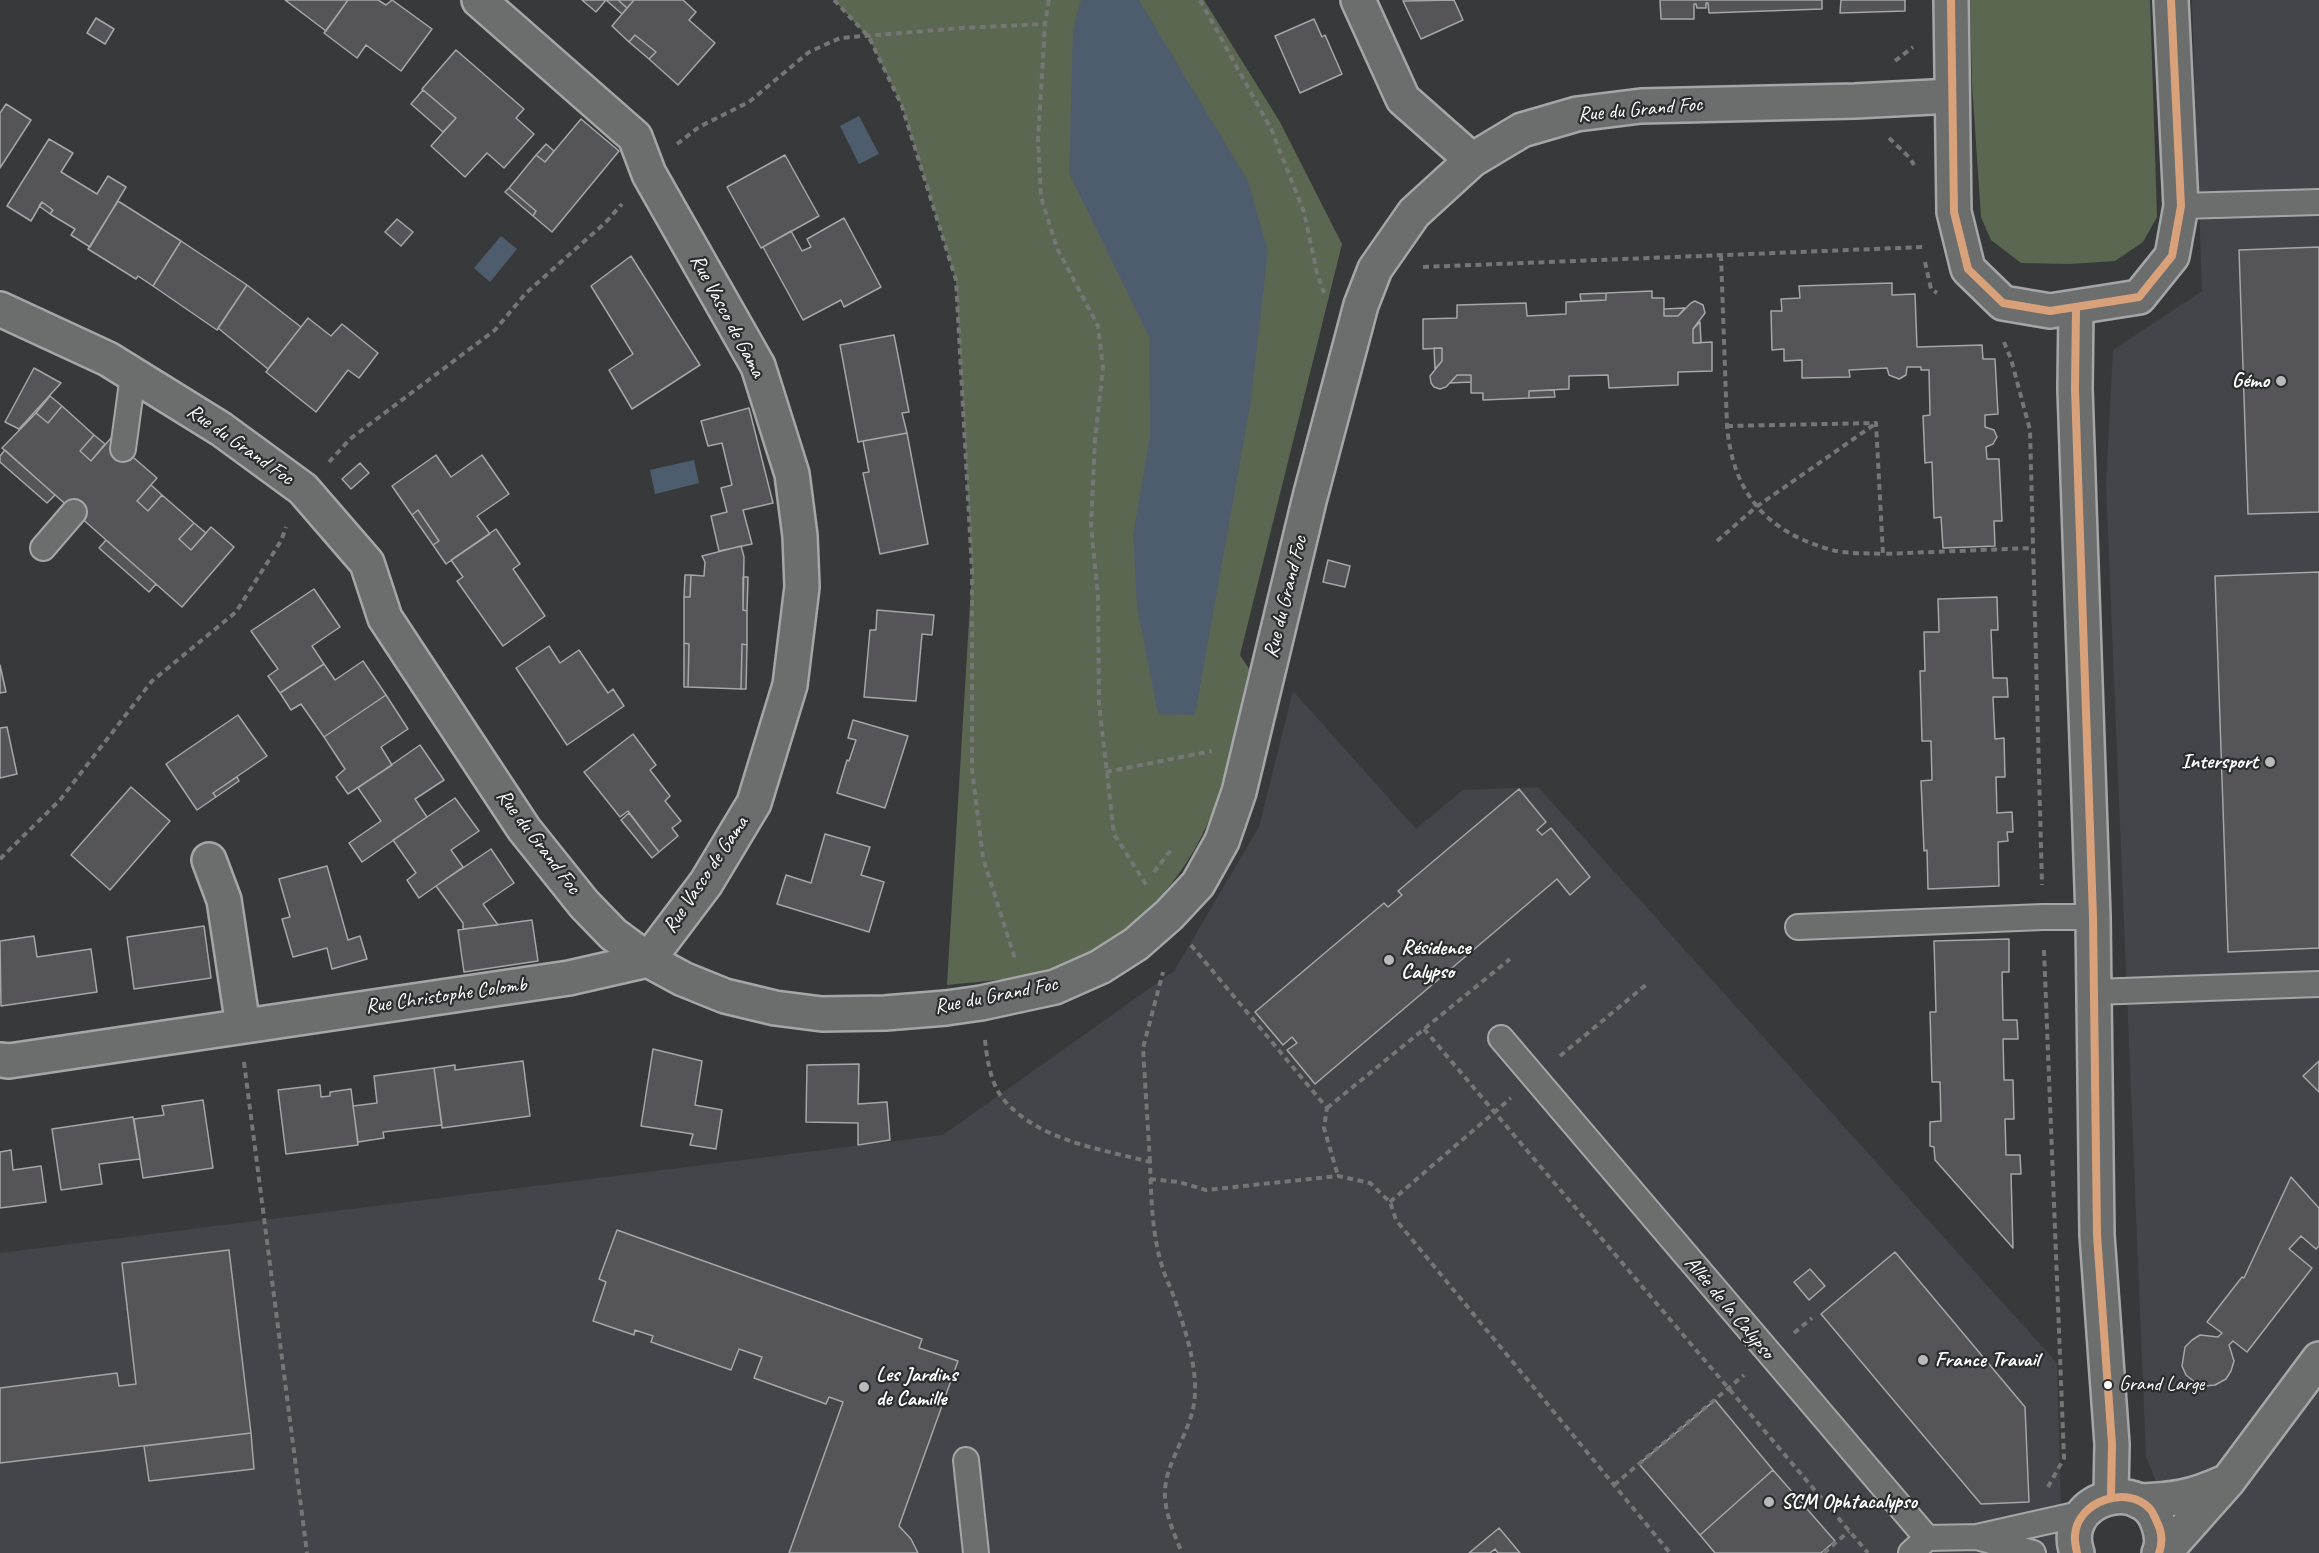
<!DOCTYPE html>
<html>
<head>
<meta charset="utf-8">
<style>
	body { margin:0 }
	canvas { display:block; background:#38393b }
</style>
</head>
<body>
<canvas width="2319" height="1553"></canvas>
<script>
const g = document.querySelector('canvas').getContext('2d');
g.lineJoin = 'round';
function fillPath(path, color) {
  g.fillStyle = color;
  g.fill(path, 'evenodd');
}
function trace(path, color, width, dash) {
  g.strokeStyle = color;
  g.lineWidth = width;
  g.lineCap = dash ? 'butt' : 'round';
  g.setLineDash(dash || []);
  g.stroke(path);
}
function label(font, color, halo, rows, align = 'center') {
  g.font = font + ' Caveat,sans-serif';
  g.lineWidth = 4.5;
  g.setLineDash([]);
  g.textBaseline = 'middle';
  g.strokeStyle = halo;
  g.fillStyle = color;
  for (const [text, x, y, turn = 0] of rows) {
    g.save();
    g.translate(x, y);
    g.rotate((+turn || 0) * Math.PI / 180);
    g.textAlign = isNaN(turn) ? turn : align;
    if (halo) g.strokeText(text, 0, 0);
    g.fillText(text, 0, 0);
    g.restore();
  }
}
fillPath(new Path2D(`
	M 2192,0 L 2319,0 L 2319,1553 L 2183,1553 L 2146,1456 L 2106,484 L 2113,350 L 2202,291 Z
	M 1293,691 L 1416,829 L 1463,790 L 1538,787 L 2057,1363 L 2062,1553 L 0,1553 L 0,1253 L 943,1135 L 1174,971 L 1259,827 Z`), '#44444b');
fillPath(new Path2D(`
	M 834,0 L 1204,0 L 1280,122 L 1342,244 L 1240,655 L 1249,669 C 1239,710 1231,753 1219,793 C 1196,869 1135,940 1060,966 C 1024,979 985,981 947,985 L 972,571 L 956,280 L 902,106 L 869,38 Z
	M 1970,0 L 2150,0 L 2157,217 L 2143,242 L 2115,261 L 2069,264 L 2021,263 L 1991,240 L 1981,217 L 1972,84 Z`), '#5c6752');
fillPath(new Path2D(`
	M 1081,0 L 1139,0 L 1248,181 L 1268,251 L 1251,400 L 1195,715 L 1158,714 L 1137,607 L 1133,535 L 1150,436 L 1149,337 L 1069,173 L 1073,29 Z
	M 859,116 L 879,154 L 859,164 L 840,126 Z
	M 501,236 L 517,249 L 490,282 L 474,268 Z
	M 694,460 L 699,483 L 655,494 L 650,470 Z`), '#4e5d6d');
const building = new Path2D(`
	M 285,0 L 348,0 L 326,31 Z
	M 348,0 L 378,0 L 386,5 L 392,0 L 432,29 L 401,71 L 366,45 L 357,58 L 324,33 Z
	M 582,0 L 606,0 L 596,12 Z
	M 606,0 L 618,0 L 627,8 L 622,14 Z
	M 618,0 L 634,0 L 627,8 Z
	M 634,0 L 683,0 L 696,12 L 689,20 L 715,43 L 678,85 L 649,59 L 656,52 L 635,35 L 629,42 L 612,26 Z
	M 1454,0 L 1463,20 L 1421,39 L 1403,1 Z
	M 1660,0 L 1822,0 L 1822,9 L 1709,13 L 1708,3 L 1706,3 L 1706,8 L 1697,8 L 1696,4 L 1694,4 L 1694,19 L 1661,19 Z
	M 1841,0 L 1905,0 L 1905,11 L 1840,13 Z
	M 96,18 L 114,29 L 105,44 L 87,33 Z
	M 1314,19 L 1322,37 L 1325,35 L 1342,74 L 1300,93 L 1275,36 Z
	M 635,35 L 656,52 L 649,59 L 629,42 Z
	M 456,50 L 524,109 L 516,118 L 534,134 L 504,168 L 487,153 L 465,177 L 431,146 L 456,118 L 422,89 Z
	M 423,90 L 456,118 L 443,132 L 411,104 Z
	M 6,104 L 31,120 L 0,168 L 0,113 Z
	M 581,119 L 619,151 L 552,232 L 533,216 L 536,211 L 509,188 L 536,155 L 545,162 Z
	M 49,139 L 73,153 L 61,172 L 97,194 L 108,176 L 126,187 L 90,247 L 71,235 L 75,229 L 50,214 L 53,210 L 42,202 L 31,221 L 7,206 Z
	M 546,144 L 554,151 L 545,162 L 536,155 Z
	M 785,155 L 819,216 L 761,248 L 727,187 Z
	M 509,188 L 536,211 L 533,216 L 505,192 Z
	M 118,201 L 181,241 L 153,286 L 138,276 L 136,279 L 88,249 Z
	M 42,202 L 53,210 L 50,214 L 39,206 Z
	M 844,218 L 881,287 L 844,307 L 841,300 L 803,320 L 763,247 L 791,231 L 802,251 L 811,247 L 807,239 Z
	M 397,219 L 413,232 L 401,246 L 385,232 Z
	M 181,241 L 247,285 L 217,330 L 153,286 Z
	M 2319,247 L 2319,512 L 2248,514 L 2239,250 Z
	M 631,256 L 700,365 L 632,409 L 609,370 L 633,354 L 591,286 Z
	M 1892,283 L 1892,295 L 1915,294 L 1917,347 L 1982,345 L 1983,359 L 1995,359 L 1998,414 L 1985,415 L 1985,427 L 1994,430 L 1997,437 L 1993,444 L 1986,447 L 1987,459 L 1999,459 L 2002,521 L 1994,521 L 1995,546 L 1943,548 L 1941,517 L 1934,518 L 1932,462 L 1925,463 L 1923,416 L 1930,415 L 1929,370 L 1921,370 L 1921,367 L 1907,367 L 1906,375 L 1899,379 L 1889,375 L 1887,368 L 1849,370 L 1850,377 L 1802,378 L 1802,360 L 1784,361 L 1784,349 L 1772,350 L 1771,311 L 1782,311 L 1781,299 L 1800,298 L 1799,286 Z
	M 247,285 L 301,327 L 268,369 L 218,328 Z
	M 1652,291 L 1652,298 L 1664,298 L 1664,316 L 1678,316 L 1691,303 L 1695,301 L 1703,305 L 1705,313 L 1693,329 L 1693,343 L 1712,342 L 1712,371 L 1678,372 L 1678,385 L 1609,388 L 1608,375 L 1569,376 L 1569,389 L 1529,391 L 1529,398 L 1483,400 L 1483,393 L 1471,393 L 1471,375 L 1457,375 L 1446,387 L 1440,389 L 1434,387 L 1431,383 L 1430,376 L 1442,361 L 1442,348 L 1423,349 L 1423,319 L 1457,318 L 1457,305 L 1526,303 L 1527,316 L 1566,314 L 1566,302 L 1606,300 L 1606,293 Z
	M 1606,293 L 1606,300 L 1581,301 L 1580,294 Z
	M 1685,308 L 1678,316 L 1664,316 L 1664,309 Z
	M 308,318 L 331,336 L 342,324 L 378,353 L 359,378 L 348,370 L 316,412 L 266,372 Z
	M 1700,322 L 1701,343 L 1693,343 L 1693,329 Z
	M 894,335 L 909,412 L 902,413 L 907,433 L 858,442 L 840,345 Z
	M 1434,348 L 1442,348 L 1442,361 L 1435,369 Z
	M 34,368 L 61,383 L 19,429 L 5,422 Z
	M 1457,375 L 1471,375 L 1471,382 L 1450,383 Z
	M 1554,390 L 1555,397 L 1529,398 L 1529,391 Z
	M 50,396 L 62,406 L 48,423 L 36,413 Z
	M 62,406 L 94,435 L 80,451 L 91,461 L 111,438 L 157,478 L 137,501 L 148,511 L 162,495 L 194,523 L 179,539 L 191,550 L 211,527 L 234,547 L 182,607 L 2,448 L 36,413 L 48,423 Z
	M 749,408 L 773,503 L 743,510 L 752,544 L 719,551 L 711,516 L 727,512 L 721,488 L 732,485 L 722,443 L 708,446 L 701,421 Z
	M 907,433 L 928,544 L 880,554 L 863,473 L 869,472 L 863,441 Z
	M 94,435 L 105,444 L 91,461 L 80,451 Z
	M 5,450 L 55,495 L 47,503 L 0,462 L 0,456 Z
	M 436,455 L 451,477 L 482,455 L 509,494 L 477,516 L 490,534 L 446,564 L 433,545 L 439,541 L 418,510 L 412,515 L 392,486 Z
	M 360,463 L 369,473 L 351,489 L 342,479 Z
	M 151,485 L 162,495 L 148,511 L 137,501 Z
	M 418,510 L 439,541 L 433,545 L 412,515 Z
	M 194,523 L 206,533 L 191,550 L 179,539 Z
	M 496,529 L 520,564 L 513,569 L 545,616 L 503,646 L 457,581 L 463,577 L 451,560 Z
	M 106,540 L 156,584 L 149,592 L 99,548 Z
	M 741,546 L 744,557 L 743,610 L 747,611 L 747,645 L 742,644 L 741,689 L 688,687 L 689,644 L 684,643 L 684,597 L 690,597 L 691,575 L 704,576 L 705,562 L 702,556 Z
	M 1328,560 L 1350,566 L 1345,587 L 1323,582 Z
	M 2319,572 L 2319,948 L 2228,952 L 2215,576 Z
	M 685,575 L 691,575 L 690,597 L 684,597 Z
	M 743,577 L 748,577 L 747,611 L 743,610 Z
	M 314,589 L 340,627 L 312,646 L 324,664 L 280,693 L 268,676 L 278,669 L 251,631 Z
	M 1997,597 L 1998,630 L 1991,630 L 1993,678 L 2007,678 L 2008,697 L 1993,697 L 1995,739 L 2004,738 L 2005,777 L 1996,777 L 1997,813 L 2012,812 L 2013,832 L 2007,832 L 2008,841 L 1998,842 L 1999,886 L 1928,889 L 1927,850 L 1924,851 L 1921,781 L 1932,780 L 1931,741 L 1922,741 L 1920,671 L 1925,671 L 1924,632 L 1939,632 L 1938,599 Z
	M 877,610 L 934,615 L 932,635 L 922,634 L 916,701 L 864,697 L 870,630 L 876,630 Z
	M 684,643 L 689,644 L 688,687 L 684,687 Z
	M 742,644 L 747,645 L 746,689 L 741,689 Z
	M 549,646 L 560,663 L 579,650 L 608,693 L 613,689 L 624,706 L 567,745 L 516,668 Z
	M 363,661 L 386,695 L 324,737 L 301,704 L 291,710 L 280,693 L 324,664 L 335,680 Z
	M 0,665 L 6,692 L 0,693 Z
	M 386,695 L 408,729 L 381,747 L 392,765 L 348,794 L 336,777 L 345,769 L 324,737 Z
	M 238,715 L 267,756 L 213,793 L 216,797 L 197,810 L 166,764 Z
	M 853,720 L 908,736 L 885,808 L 837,793 L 847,760 L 849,761 L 856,740 L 848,738 Z
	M 7,727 L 17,774 L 0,778 L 0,728 Z
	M 633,734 L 656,765 L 650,770 L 670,796 L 665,801 L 681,821 L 672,828 L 678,836 L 659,852 L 628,811 L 620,817 L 584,772 Z
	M 420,745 L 444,780 L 415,799 L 427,817 L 362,862 L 349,843 L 381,821 L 358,788 Z
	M 237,777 L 239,781 L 216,797 L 213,793 Z
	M 131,787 L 170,821 L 110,890 L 71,855 Z
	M 1519,789 L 1546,822 L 1537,830 L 1542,835 L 1551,828 L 1590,877 L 1570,895 L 1557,879 L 1315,1084 L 1287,1050 L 1297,1043 L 1292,1037 L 1283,1045 L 1255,1012 L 1384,903 L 1388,907 L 1402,895 L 1398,891 Z
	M 455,798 L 479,831 L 451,850 L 463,867 L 419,898 L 407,880 L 416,873 L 393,840 Z
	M 629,813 L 659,852 L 652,858 L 621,820 Z
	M 825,834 L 870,847 L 861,875 L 884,882 L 869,932 L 777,904 L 786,875 L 811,883 Z
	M 491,849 L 514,883 L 483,904 L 498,925 L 463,929 L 463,923 L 436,886 Z
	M 327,866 L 348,940 L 360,936 L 367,959 L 332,969 L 327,948 L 293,957 L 282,919 L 290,917 L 279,879 Z
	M 532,920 L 538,961 L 464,972 L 458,930 Z
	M 204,926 L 211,978 L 134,989 L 127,937 Z
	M 34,936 L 37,957 L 91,949 L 97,992 L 1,1006 L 0,941 Z
	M 2009,939 L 2009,972 L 2002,972 L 2003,1020 L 2017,1020 L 2018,1039 L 2003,1039 L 2004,1080 L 2013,1080 L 2014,1119 L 2005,1119 L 2006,1155 L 2020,1155 L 2021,1174 L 2011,1174 L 2013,1248 L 1935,1160 L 1934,1147 L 1930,1146 L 1930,1122 L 1941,1121 L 1940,1082 L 1932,1082 L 1930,1012 L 1936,1012 L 1934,941 Z
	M 653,1049 L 702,1061 L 695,1105 L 722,1110 L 716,1149 L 690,1145 L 693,1134 L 641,1126 Z
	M 523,1061 L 530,1116 L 442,1128 L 434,1068 L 455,1065 L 455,1070 Z
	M 2319,1061 L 2319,1092 L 2303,1076 Z
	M 859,1064 L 858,1104 L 887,1102 L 890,1140 L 858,1145 L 858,1123 L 806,1122 L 807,1065 Z
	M 434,1068 L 442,1125 L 383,1132 L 384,1138 L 358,1142 L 353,1106 L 377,1103 L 374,1076 Z
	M 320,1085 L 321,1097 L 330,1096 L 330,1092 L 351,1089 L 358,1145 L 286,1154 L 278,1090 Z
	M 203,1100 L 213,1168 L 143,1178 L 134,1119 L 164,1115 L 162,1106 Z
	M 133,1117 L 140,1159 L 99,1164 L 102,1184 L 61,1190 L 52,1129 Z
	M 11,1150 L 13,1170 L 41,1166 L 46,1202 L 0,1208 L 0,1152 Z
	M 2291,1177 L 2319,1208 L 2319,1246 L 2316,1249 L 2301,1236 L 2289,1249 L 2312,1268 L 2247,1352 L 2233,1341 L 2229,1345 L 2234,1361 L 2231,1371 L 2226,1379 L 2215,1385 L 2205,1386 L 2196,1383 L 2186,1375 L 2182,1366 L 2185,1347 L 2192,1340 L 2200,1335 L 2218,1337 L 2222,1333 L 2207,1322 L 2242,1277 L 2244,1278 Z
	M 617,1230 L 922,1339 L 919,1348 L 958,1361 L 899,1526 L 911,1539 L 918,1553 L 789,1553 L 843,1402 L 829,1397 L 826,1404 L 754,1378 L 762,1357 L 739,1349 L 731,1370 L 651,1342 L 653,1336 L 635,1330 L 634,1335 L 593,1321 L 606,1282 L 599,1279 Z
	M 229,1250 L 251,1433 L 0,1463 L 0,1388 L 117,1373 L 119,1386 L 136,1384 L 122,1263 Z
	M 1895,1252 L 2025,1407 L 2029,1502 L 1981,1504 L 1821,1314 Z
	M 1810,1269 L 1825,1286 L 1809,1300 L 1794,1282 Z
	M 1715,1400 L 1773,1470 L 1700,1535 L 1639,1464 Z
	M 251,1433 L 254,1469 L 149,1481 L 144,1446 Z
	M 1773,1470 L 1835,1541 L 1821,1553 L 1715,1553 L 1700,1535 Z
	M 1499,1528 L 1520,1553 L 1498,1553 L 1495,1549 L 1490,1553 L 1469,1553 Z`);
fillPath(building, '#555458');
trace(building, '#a5a6a7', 1.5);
const lane = new Path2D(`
	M 2181,206 L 2319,202
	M 123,449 L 133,375
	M 43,548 L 74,512
	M 1798,927 L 2043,917 L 2093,917
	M 2094,992 L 2319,984
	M 1501,1038 L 1927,1538 L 1977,1537 L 2084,1513
	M 966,1460 L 976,1553
	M 1977,1537 L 2033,1553
	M 1911,1553 L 1927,1538`);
const street = new Path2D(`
	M 479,0 L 635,137 L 649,174 L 758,366 L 792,474 L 800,536 L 802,587 L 790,685 L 754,803 L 706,883 L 648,960
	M 1358,0 L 1403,99 L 1472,160
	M 0,309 L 108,359 L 221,429 L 303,489 L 367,563 L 385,618 L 524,829 L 584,904 L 613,934 L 648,960 L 683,979 L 725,996 L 775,1008 L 822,1014 L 885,1013 L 946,1008 L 981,1003 L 1055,987 L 1100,967 L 1136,944 L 1169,915 L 1198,884 L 1222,841 L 1239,792 L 1310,497 L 1361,305 L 1375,269 L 1414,213 L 1472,160 L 1522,130 L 1577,114 L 1641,106 L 1855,101 L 1952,96
	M 209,860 L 224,900 L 243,1026
	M 0,1060 L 9,1061 L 569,978 L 648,960
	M 2138,1501 C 2173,1500 2192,1497 2223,1483
	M 2164,1553 L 2228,1481 L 2319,1359`);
const secondary = new Path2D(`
	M 1951,0 L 1954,212 L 1968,269 L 2003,303 L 2050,311 L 2139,297 L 2172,256 L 2181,206 L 2171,0
	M 2076,308 L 2075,389 L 2093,917 L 2097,1235 L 2112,1444 L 2111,1496
	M 2077,1553 C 2058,1499 2144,1472 2159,1526 C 2162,1535 2163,1544 2159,1553`);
trace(lane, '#a5a6a7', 28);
trace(street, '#a5a6a7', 38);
trace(secondary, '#a5a6a7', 38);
trace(new Path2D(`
	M 834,0 L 869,37 L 902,106 L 956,280 L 972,571 L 972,769 L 983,858 L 1015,959
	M 1049,0 L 1045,24 L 1038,140 L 1041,197 L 1057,248 L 1098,326 L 1103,368 L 1095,440 L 1091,526 L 1098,596 L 1099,704 L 1114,834 L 1147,886
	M 1200,0 L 1272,131 L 1304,212 L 1317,273 L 1324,293
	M 1895,61 L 1913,47
	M 1889,138 L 1910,158 L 1914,165
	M 677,144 L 699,127 L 749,102 L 809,52 L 840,38 L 962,28 L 1045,24
	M 1721,255 L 1727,426 C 1733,493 1766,532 1832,550 C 1847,554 1867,553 1883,554
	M 1925,262 L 1931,289 L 1937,293
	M 1423,267 L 1925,247
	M 2004,342 L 2011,359 L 2030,430 L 2042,885
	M 1727,426 L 1876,423 L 1883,554 L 2032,548
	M 329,462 L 350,439 L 495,330 L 526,293 L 606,222 L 622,204
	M 1717,541 L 1756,507 L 1875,424
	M 1106,772 L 1212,751
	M 0,859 L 60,800 L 152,681 L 236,612 L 281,541 L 286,527
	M 1154,872 L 1171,850
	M 1191,945 L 1327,1108 L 1324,1128 L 1338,1176
	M 2044,950 L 2064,1458 L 2048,1487
	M 1424,1029 L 1868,1553
	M 985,1040 C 987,1060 991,1086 1005,1101 C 1040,1141 1101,1149 1150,1162 C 1151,1196 1152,1234 1162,1266 C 1165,1277 1171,1288 1175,1300 C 1185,1329 1196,1362 1195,1393 C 1194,1432 1163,1461 1165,1497 C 1166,1516 1175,1536 1182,1553
	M 1560,1056 L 1647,984
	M 244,1062 L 307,1553
	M 1327,1108 L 1510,959
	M 1150,1162 L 1143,1048 L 1163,972
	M 1150,1179 L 1179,1182 L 1206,1190 L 1338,1176 L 1370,1183 L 1390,1202 L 1396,1220 L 1670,1553
	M 1390,1202 L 1511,1098
	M 1794,1333 L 1812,1318
	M 1614,1485 L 1744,1375
	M 1824,1553 L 1849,1531`), '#757676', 4, [6, 4.5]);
trace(lane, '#6c6d6d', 24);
trace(street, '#6c6d6d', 33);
trace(secondary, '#6c6d6d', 33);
trace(new Path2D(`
	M 1951,0 L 1954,212 L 1968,269 L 2003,303 L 2050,311 L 2139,297 L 2172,256 L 2181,206 L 2171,0
	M 2076,308 L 2075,389 L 2093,917 L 2097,1235 L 2112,1444 L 2111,1496
	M 2077,1553 C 2076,1547 2074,1540 2075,1535 C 2077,1501 2128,1484 2150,1509 C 2153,1512 2155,1518 2157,1522 C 2162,1532 2163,1542 2159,1553`), '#d9a179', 8);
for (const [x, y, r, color] of [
	[2281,381,6,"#b9baba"],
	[2270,762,6,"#b9baba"],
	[1389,960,6,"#b9baba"],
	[1923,1360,6,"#b9baba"],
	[2108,1385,5,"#fff"],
	[864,1387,6,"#b9baba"],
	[1769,1502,6,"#b9baba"]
]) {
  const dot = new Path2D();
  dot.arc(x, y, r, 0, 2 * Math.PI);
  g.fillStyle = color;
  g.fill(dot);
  trace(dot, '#2a2d2e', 2);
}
label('20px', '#fff', '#2a2d2e', [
	["Grand Large",2119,1385]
], 'left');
label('21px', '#fff', '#2a2d2e', [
	["Rue du Grand Foc",1640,110,-5],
	["Rue Vasco de Gama",727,316,62],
	["Rue du Grand Foc",240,445,35],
	["Rue du Grand Foc",1286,597,-76],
	["Rue du Grand Foc",538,842,53],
	["Rue Vasco de Gama",706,875,-56],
	["Rue Christophe Colomb",446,996,-8],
	["Rue du Grand Foc",996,996,-11],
	["Allée de la Calypso",1729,1308,50]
]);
label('bold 21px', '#fff', '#2a2d2e', [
	["Gémo",2269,381,"right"],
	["Intersport",2258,762,"right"],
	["Résidence",1401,948],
	["Calypso",1401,972],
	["France Travail",1935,1360],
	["Les Jardins",876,1375],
	["de Camille",876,1399],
	["SCM Ophtacalypso",1781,1502]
], 'left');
</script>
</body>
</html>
